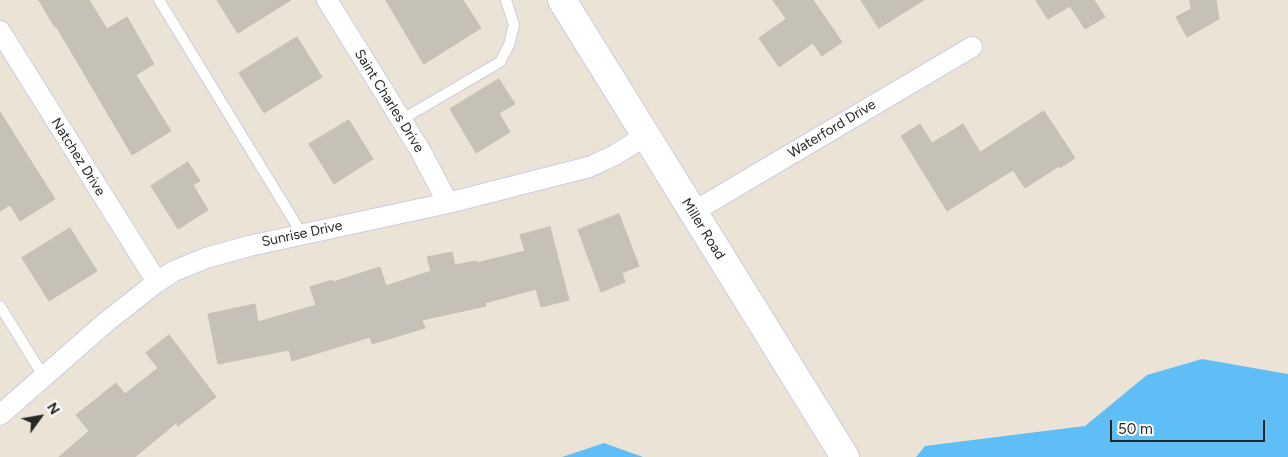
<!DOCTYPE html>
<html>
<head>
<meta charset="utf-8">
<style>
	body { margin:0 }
	#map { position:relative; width:1288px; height:457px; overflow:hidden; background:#ebe4d6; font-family:Figtree,sans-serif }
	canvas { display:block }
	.north { position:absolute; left:15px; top:392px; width:50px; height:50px; -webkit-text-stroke:4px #fff; paint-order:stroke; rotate:58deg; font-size:14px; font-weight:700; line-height:20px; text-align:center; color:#262626 }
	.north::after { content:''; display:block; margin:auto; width:18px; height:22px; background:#262626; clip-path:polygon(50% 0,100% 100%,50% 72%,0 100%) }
	.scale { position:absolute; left:1110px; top:420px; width:155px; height:22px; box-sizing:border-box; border:2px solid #262626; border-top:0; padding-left:6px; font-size:15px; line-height:18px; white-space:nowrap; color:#262626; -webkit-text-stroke:4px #fff; paint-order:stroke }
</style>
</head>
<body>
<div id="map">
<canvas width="1288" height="457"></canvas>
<div class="north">N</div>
<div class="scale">50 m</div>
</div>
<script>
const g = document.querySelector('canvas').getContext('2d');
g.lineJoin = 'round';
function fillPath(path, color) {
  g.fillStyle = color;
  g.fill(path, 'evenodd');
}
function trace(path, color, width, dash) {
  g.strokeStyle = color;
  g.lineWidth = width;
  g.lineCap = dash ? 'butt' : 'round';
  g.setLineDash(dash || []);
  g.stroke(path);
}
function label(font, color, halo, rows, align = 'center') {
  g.font = font + ' Figtree,sans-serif';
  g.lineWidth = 4.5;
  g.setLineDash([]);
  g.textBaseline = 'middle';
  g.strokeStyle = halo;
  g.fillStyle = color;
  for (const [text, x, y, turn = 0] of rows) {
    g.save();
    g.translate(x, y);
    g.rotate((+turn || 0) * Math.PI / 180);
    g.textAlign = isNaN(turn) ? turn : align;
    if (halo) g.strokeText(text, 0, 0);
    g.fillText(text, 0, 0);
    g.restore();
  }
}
fillPath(new Path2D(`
	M 1202,359 L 1288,374 L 1288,457 L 916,457 L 925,446 L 1085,426 L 1147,375 Z
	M 604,443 L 643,457 L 562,457 Z`), '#5fbef6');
const building = new Path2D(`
	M 39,0 L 89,0 L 107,29 L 127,17 L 154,64 L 136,75 L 171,131 L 132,155 L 56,26 L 55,27 Z
	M 217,0 L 291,0 L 238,33 Z
	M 386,0 L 463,0 L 481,28 L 424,64 Z
	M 773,0 L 813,0 L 842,42 L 822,56 L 813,43 L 779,67 L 759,38 L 786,19 Z
	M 861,0 L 924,0 L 879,28 Z
	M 1036,0 L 1094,0 L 1105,17 L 1085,29 L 1070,6 L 1048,19 Z
	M 1190,0 L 1216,0 L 1219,19 L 1187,37 L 1176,17 L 1191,9 Z
	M 297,37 L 322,77 L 264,113 L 239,73 Z
	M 499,79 L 515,104 L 499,113 L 510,132 L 476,153 L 450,109 Z
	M 1044,111 L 1075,158 L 1060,168 L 1059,166 L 1025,188 L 1013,170 L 947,211 L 901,136 L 920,124 L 932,143 L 963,124 L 980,152 Z
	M 0,112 L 55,199 L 20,221 L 10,205 L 0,211 Z
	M 349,120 L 373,159 L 334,184 L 309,144 Z
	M 188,162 L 200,181 L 193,185 L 208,210 L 178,229 L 151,186 Z
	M 619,214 L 639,266 L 622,273 L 625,282 L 601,292 L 578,230 Z
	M 550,227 L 569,300 L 541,307 L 536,289 L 485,303 L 486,306 L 422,320 L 425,328 L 372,344 L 370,337 L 292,361 L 289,350 L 218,364 L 208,314 L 255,304 L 258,322 L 316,305 L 310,287 L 332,280 L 333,282 L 380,267 L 386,286 L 431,271 L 427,257 L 452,252 L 455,265 L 476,261 L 476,263 L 525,251 L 520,235 Z
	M 70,228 L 97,271 L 49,301 L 22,258 Z
	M 169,335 L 216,397 L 178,426 L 176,423 L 135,457 L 59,457 L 89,431 L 76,415 L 116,383 L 125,394 L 158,368 L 146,353 Z`);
fillPath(building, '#c6c1b6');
trace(building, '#c6c0b0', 1);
const lane = new Path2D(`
	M 159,0 L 302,234
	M 401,120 L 500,62 L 509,45 L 514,25 L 506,0
	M 0,306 L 44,377`);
const street = new Path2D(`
	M 327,0 L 420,150 L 448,203
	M 0,31 L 157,282
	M 693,212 L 972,47
	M 0,415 L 105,323 L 157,282 L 174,271 L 206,258 L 249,246 L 448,203 L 589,167 L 615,155 L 645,136`);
const secondary = new Path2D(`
	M 562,0 L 845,457`);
trace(lane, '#cccde1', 12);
trace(street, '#cccde1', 22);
trace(secondary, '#cccde1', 30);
trace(lane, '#fff', 10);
trace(street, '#fff', 20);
trace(secondary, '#fff', 28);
label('14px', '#262626', '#fff', [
	["Saint Charles Drive",389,101,58],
	["Waterford Drive",832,129,-31],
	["Natchez Drive",78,157,58],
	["Miller Road",703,229,58],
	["Sunrise Drive",302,234,-12]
]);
</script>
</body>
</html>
